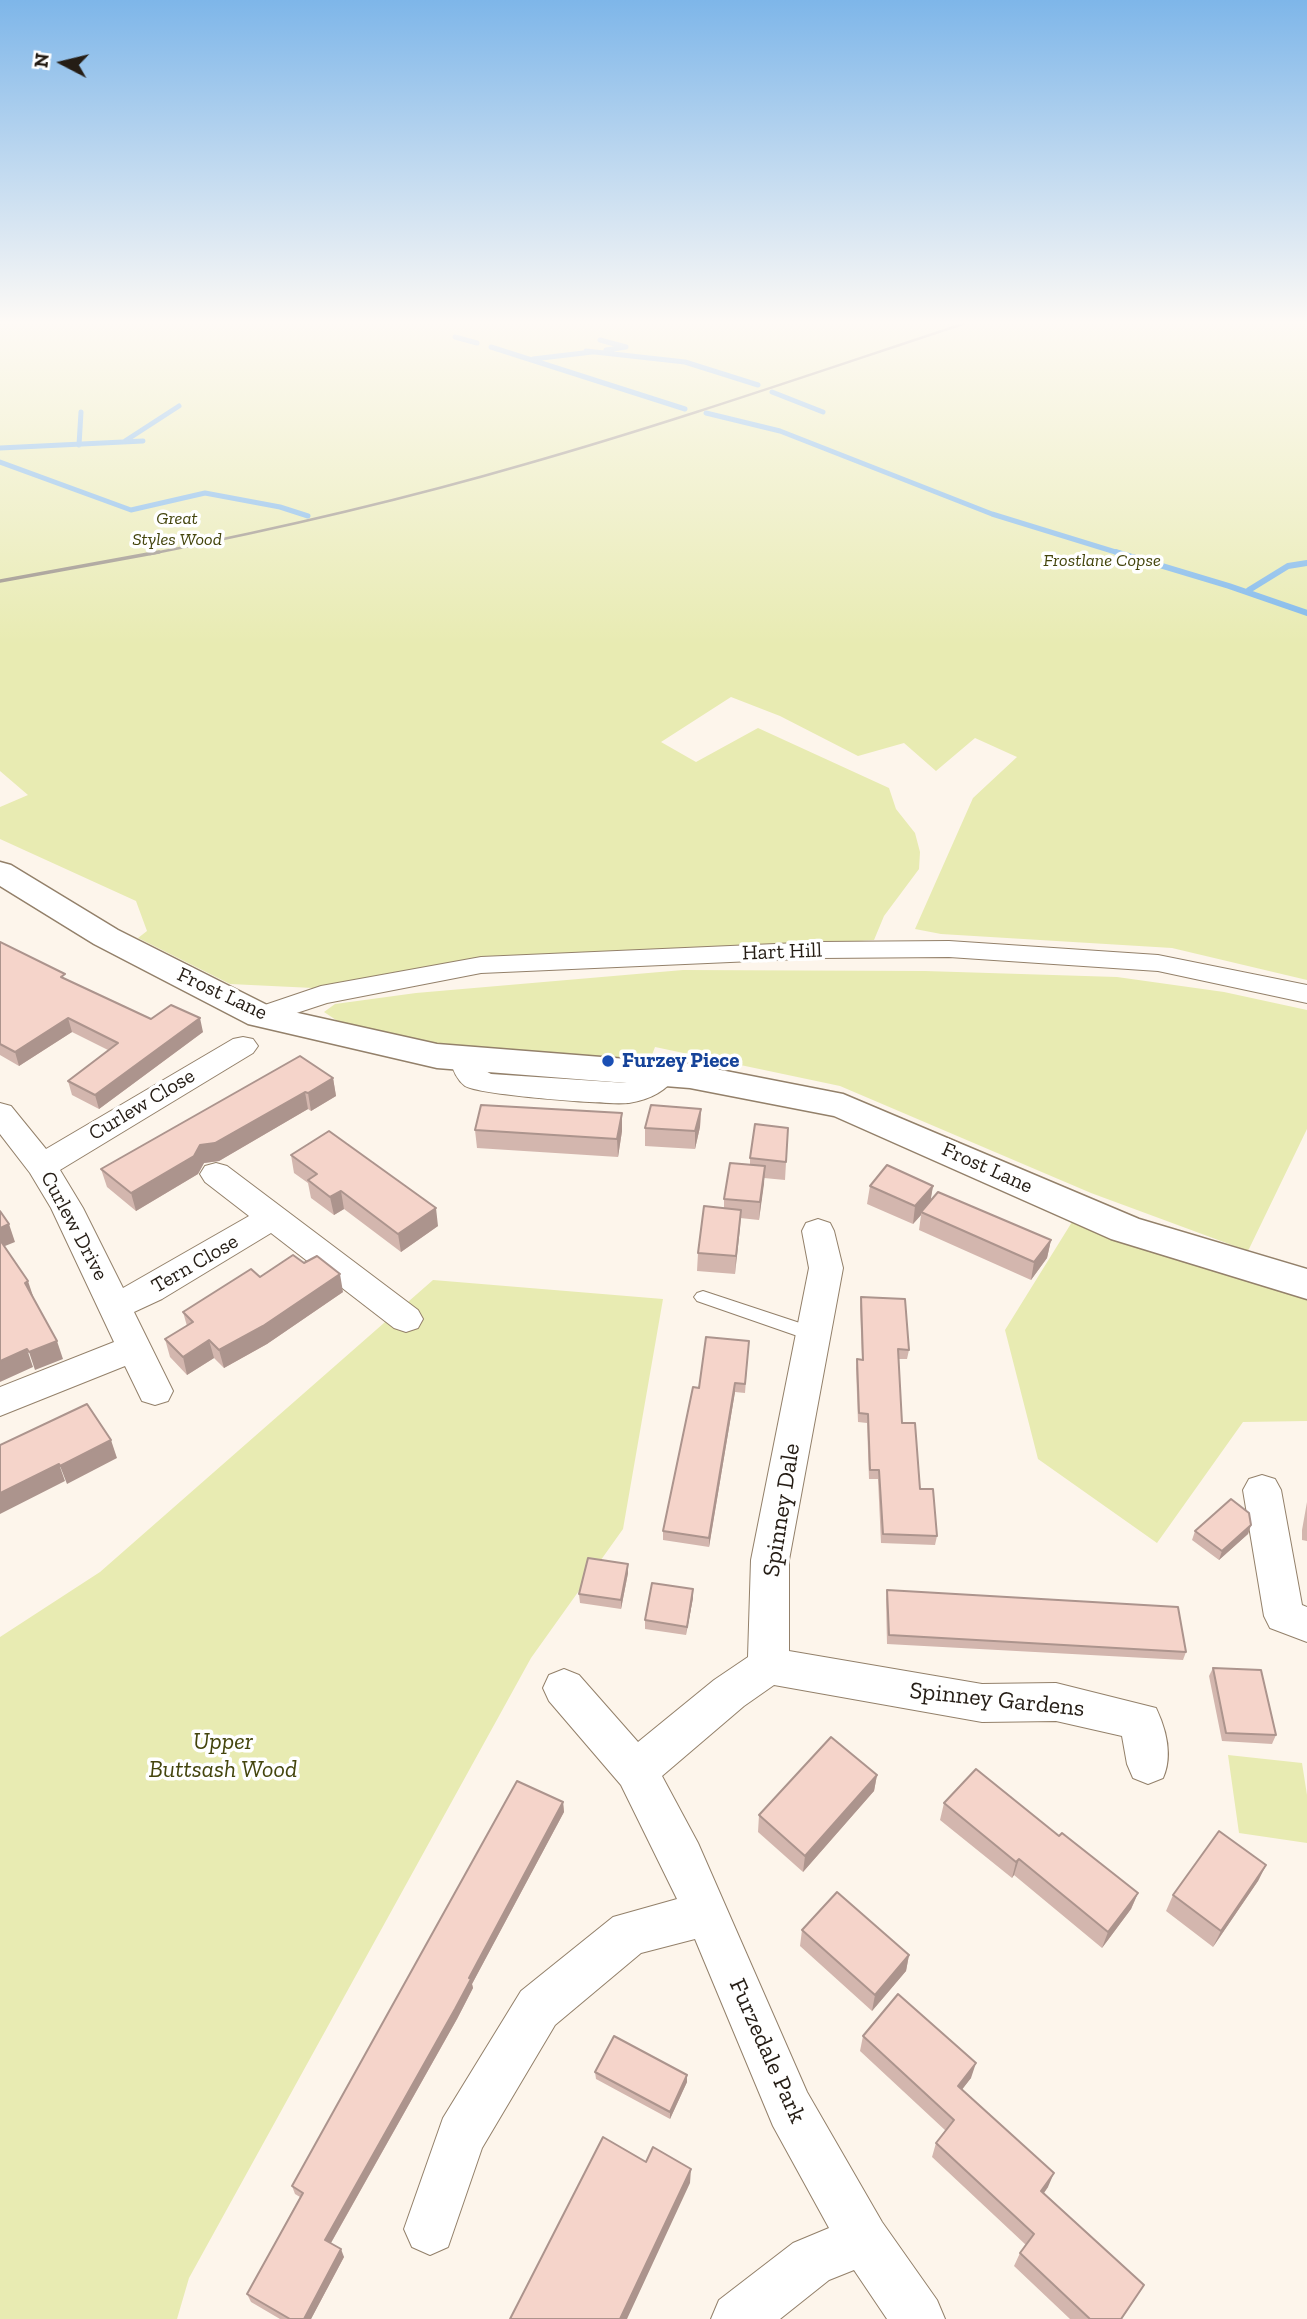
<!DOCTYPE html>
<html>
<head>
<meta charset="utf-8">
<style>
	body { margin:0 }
	#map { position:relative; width:1307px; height:2319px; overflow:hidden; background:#fdf5eb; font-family:"Zilla Slab",serif }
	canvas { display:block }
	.north { position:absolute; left:28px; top:28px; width:70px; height:70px; -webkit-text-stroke:5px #fff; paint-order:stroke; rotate:277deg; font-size:19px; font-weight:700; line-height:28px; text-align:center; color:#251d15 }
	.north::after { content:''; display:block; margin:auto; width:24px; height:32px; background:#251d15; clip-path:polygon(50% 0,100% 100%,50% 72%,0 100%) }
</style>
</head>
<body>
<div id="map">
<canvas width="1307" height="2319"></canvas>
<div class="north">N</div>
</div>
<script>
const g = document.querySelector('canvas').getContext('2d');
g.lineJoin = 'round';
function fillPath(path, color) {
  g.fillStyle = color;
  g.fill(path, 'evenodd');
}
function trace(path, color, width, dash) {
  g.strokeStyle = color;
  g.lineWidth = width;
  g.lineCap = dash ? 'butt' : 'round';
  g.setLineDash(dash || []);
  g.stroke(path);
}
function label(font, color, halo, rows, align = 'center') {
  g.font = font + ' "Zilla Slab",serif';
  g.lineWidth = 7;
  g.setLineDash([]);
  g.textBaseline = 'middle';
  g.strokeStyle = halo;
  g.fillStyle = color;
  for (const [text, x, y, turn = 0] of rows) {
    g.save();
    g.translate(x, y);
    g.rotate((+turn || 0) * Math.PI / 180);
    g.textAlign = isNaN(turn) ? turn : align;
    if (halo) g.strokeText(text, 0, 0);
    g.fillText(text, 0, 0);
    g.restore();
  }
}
fillPath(new Path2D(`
	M 0,320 L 1307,320 L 1307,980 L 1172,948 L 941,934 L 915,929 L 973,798 L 1017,757 L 975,738 L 936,771 L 904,743 L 858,756 L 780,716 L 731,697 L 661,742 L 696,762 L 758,728 L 889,788 L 896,809 L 915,833 L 920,852 L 919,869 L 884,916 L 874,940 L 769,947 L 494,956 L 334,989 L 230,984 L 138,938 L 147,931 L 136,901 L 0,839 L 0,807 L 28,795 L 0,771 Z
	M 683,970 L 925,971 L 1117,977 L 1224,992 L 1307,1010 L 1307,1129 L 1248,1251 L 1091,1193 L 840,1086 L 655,1047 L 649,1063 L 477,1051 L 365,1030 L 336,1020 L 324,1012 L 335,1004 L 416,993 Z
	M 1072,1222 L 1307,1297 L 1307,1421 L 1243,1422 L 1157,1543 L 1038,1459 L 1005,1330 Z
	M 433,1280 L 663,1299 L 623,1529 L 531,1658 L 189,2278 L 177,2319 L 0,2319 L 0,1637 L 100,1572 Z
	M 1228,1755 L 1302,1763 L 1307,1795 L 1307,1843 L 1239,1833 Z`), '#e8ebb2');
trace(new Path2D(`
	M 455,337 L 477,343
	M 600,340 L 626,347 L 606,350
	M 491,347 L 685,409
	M 586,351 L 685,362 L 758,385
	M 533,359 L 592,352
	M 772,392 L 823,412
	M 706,413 L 780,431 L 992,514 L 1122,554
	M 125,441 L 179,406
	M 79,445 L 81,412
	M 0,448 L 143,441
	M 0,462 L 131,510 L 205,493 L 280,507 L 308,516`), '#7fb8eb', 5);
trace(new Path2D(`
	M 1116,552 L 1229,586 L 1307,613
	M 1249,590 L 1288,566 L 1307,563`), '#7fb8eb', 6);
const lane = new Path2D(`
	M 703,1291 L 818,1329 L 821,1334 L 818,1339 L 812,1341 L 697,1301 L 694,1297 L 697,1293 Z`);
const street = new Path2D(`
	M 949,941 L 1158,955 L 1307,985 L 1307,1003 L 1158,971 L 949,957 L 821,958 L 481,973 L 327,1003 L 260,1025 L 250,1022 L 246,1016 L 250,1010 L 321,986 L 481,957 L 821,942 Z
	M 243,1037 L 253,1039 L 258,1046 L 253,1053 L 60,1170 L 83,1208 L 123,1288 L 249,1216 L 205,1182 L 200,1174 L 205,1166 L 216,1163 L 227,1166 L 418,1310 L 423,1319 L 418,1328 L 406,1332 L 394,1328 L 271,1233 L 162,1299 L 134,1312 L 173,1391 L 168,1401 L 155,1405 L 142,1401 L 125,1366 L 0,1416 L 0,1387 L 114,1342 L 51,1208 L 30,1173 L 0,1134 L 0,1103 L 11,1106 L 46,1149 L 233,1039 Z
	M 465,1049 L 475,1051 L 482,1069 L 491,1074 L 626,1083 C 645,1077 653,1062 674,1067 L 678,1074 C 667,1091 649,1100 629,1103 C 609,1105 479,1095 465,1086 C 456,1079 452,1068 450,1058 L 455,1051 Z
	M 818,1219 L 830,1223 L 834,1231 L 843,1268 L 789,1560 L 789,1651 L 982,1684 L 1056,1683 L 1156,1708 C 1166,1729 1173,1756 1163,1778 L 1148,1784 L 1133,1778 L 1127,1764 L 1122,1736 L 1056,1721 L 982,1722 L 774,1685 L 744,1706 L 662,1776 L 698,1843 L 807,2092 L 882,2222 L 937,2300 L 945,2319 L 887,2319 L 854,2270 L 829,2280 L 780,2319 L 711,2319 L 719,2300 L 793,2243 L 829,2228 L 773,2126 L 695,1939 L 641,1953 L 555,2025 L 482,2148 L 448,2247 L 430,2255 L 412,2247 L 404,2229 L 443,2118 L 521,1991 L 613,1917 L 677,1899 L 621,1785 L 549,1701 L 543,1688 L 549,1675 L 564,1669 L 579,1675 L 638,1742 L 714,1680 L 748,1657 L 751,1560 L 809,1268 L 802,1231 L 806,1223 Z
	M 1262,1475 L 1275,1479 L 1281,1490 L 1302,1605 L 1307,1607 L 1307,1642 L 1270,1628 L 1264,1616 L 1243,1490 L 1249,1479 Z`);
const secondary = new Path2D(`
	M 0,862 L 11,865 L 118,930 L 271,1007 L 437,1044 L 690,1064 L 843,1094 L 1139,1219 L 1307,1269 L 1307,1299 L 1111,1239 L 834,1116 L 690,1088 L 437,1068 L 248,1024 L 94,944 L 0,886 Z`);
trace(lane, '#93806a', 2);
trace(street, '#93806a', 2);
trace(secondary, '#93806a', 3);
fillPath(lane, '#fff');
fillPath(street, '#fff');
fillPath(secondary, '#fff');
trace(new Path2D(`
	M 150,554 C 277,529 402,500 526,464 C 677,421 826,369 975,320`), '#999188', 2.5);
trace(new Path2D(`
	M 0,581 L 159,552`), '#999188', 3.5);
fillPath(new Path2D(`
	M 0,942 L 66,979 L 151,1019 L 203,1032 L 99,1109 L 72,1095 L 68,1081 L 108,1050 L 72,1032 L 19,1066 L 0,1055 Z
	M 333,1078 L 336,1096 L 311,1111 L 308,1109 L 219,1161 L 204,1163 L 198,1174 L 136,1211 L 107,1187 L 101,1169 Z
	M 701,1109 L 700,1127 L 695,1149 L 645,1146 L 645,1128 Z
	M 788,1128 L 785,1180 L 764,1178 L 759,1220 L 740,1218 L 735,1274 L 697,1271 L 698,1253 L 724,1208 L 724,1199 L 750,1165 L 750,1158 Z
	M 475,1130 L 622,1131 L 618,1157 L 477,1148 Z
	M 291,1155 L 438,1226 L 401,1252 L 344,1209 L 334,1215 L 311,1198 L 308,1183 L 294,1173 Z
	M 870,1186 L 933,1186 L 930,1201 L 1051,1240 L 1047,1258 L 1031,1280 L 919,1230 L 921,1215 L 913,1224 L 867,1204 Z
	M 260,1277 L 343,1292 L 267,1344 L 224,1368 L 214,1358 L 187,1375 L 170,1357 L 165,1339 L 187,1326 L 183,1312 Z
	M 861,1297 L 909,1350 L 907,1359 L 898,1359 L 902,1423 L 920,1489 L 937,1536 L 935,1545 L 881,1543 L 878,1479 L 869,1479 L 867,1423 L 858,1422 L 856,1368 L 857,1359 L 862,1360 L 860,1306 Z
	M 749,1341 L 745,1393 L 735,1392 L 709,1547 L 663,1540 L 663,1531 L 699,1388 Z
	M 1307,1502 L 1307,1541 L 1302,1540 L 1302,1530 Z
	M 1251,1525 L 1248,1534 L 1219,1560 L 1192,1540 L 1195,1531 Z
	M 628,1564 L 628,1573 L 621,1609 L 580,1603 L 579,1594 Z
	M 887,1590 L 1186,1652 L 1183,1660 L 887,1644 L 886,1599 Z
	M 693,1598 L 686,1635 L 645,1629 L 645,1620 Z
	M 1213,1668 L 1276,1735 L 1272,1744 L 1222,1741 L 1209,1676 Z
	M 877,1775 L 874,1791 L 803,1872 L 758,1832 L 759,1815 Z
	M 563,1802 L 564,1812 L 472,1984 L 473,1988 L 457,2019 L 331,2243 L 344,2257 L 311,2319 L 280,2319 L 251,2302 L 247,2294 L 300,2197 L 295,2194 L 292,2186 Z
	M 944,1803 L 1059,1836 L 1138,1893 L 1131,1909 L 1102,1948 L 1014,1875 L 1012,1878 L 940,1820 Z
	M 1266,1865 L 1258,1881 L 1213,1947 L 1166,1911 L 1173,1895 Z
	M 802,1930 L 909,1955 L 906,1971 L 872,2011 L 800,1946 Z
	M 863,2036 L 971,2078 L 962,2089 L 1048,2187 L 1044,2193 L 1144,2285 L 1122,2319 L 1070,2319 L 1014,2266 L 1020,2253 L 1026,2245 L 932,2157 L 936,2143 L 946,2131 L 860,2051 Z
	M 595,2072 L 687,2082 L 670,2119 L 596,2079 Z`), '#d3b6ae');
fillPath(new Path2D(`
	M 68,1018 L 72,1032 L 19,1066 L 15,1052 Z
	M 200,1018 L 203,1032 L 99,1109 L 95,1095 Z
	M 333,1078 L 336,1096 L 311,1111 L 308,1093 Z
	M 305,1092 L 308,1109 L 219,1161 L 204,1163 L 198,1174 L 136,1211 L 131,1193 L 200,1145 Z
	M 701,1109 L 700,1127 L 695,1149 L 695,1131 Z
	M 622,1113 L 622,1131 L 618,1157 L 617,1139 Z
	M 765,1166 L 764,1184 L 759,1220 L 760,1202 Z
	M 933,1186 L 930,1204 L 921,1212 L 921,1215 L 913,1224 L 915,1206 Z
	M 341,1191 L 344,1209 L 334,1215 L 330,1197 Z
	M 436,1208 L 438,1226 L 401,1252 L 398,1234 Z
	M 741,1210 L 740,1228 L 735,1274 L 736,1256 Z
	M 9,1224 L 15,1242 L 0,1248 L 0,1228 Z
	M 1051,1240 L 1047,1258 L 1031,1280 L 1034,1262 Z
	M 340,1274 L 343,1292 L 267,1344 L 224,1368 L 219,1350 Z
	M 28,1281 L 34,1299 L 25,1283 Z
	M 209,1340 L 214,1358 L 187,1375 L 183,1357 Z
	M 57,1341 L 63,1359 L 35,1370 L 29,1352 Z
	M 27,1349 L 33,1367 L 0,1382 L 0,1361 Z
	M 735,1383 L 735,1392 L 709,1547 L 709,1538 Z
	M 111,1440 L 117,1458 L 67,1484 L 60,1466 Z
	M 59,1464 L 65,1481 L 0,1514 L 0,1493 Z
	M 1251,1525 L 1248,1534 L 1219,1560 L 1222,1551 Z
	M 628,1564 L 628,1573 L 621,1609 L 621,1600 Z
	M 693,1589 L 693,1598 L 686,1635 L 687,1627 Z
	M 877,1775 L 874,1791 L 803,1872 L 805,1856 Z
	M 563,1802 L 564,1812 L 472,1984 L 473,1988 L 457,2019 L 328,2248 L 325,2240 L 469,1978 Z
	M 1019,1859 L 1014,1875 L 1012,1878 L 1016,1862 Z
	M 1266,1865 L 1258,1881 L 1213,1947 L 1221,1931 Z
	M 1138,1893 L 1131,1909 L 1102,1948 L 1108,1932 Z
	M 909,1955 L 906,1971 L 872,2011 L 875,1995 Z
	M 976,2063 L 971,2078 L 954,2100 L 958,2086 Z
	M 687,2075 L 687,2082 L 670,2119 L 670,2112 Z
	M 691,2169 L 690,2183 L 627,2319 L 620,2319 Z
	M 1054,2173 L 1048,2187 L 1036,2204 L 1041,2191 Z
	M 341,2249 L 344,2257 L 311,2319 L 304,2319 Z`), '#ac948d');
const building = new Path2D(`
	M 0,942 L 65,974 L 61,977 L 151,1019 L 171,1005 L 200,1018 L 95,1095 L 68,1081 L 118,1043 L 68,1018 L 15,1052 L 0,1044 Z
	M 300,1056 L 333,1078 L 308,1093 L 305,1092 L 215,1143 L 200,1145 L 194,1156 L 131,1193 L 101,1169 Z
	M 481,1105 L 622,1113 L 617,1139 L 475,1130 Z
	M 651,1105 L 701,1109 L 695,1131 L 645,1128 Z
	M 755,1124 L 788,1128 L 786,1162 L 750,1158 Z
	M 329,1131 L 436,1208 L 398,1234 L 341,1191 L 330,1197 L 308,1180 L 317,1174 L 291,1155 Z
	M 730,1163 L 765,1166 L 760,1202 L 724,1199 Z
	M 887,1165 L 933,1186 L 915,1206 L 870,1186 Z
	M 938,1192 L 1051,1240 L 1034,1262 L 921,1212 Z
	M 704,1206 L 741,1210 L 736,1256 L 698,1253 Z
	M 0,1211 L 9,1224 L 0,1228 Z
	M 0,1240 L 28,1281 L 25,1283 L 57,1341 L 29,1352 L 27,1349 L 0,1361 Z
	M 293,1255 L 304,1263 L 317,1256 L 340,1274 L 263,1326 L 219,1350 L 209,1340 L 183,1357 L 165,1339 L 193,1322 L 183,1312 L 251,1269 L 260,1277 Z
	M 861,1297 L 905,1299 L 909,1350 L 898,1349 L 902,1423 L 915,1423 L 920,1489 L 933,1489 L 937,1536 L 883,1534 L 879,1470 L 870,1470 L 868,1414 L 859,1413 L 857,1359 L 863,1360 Z
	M 706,1337 L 749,1341 L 745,1384 L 735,1383 L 709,1538 L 663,1531 L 693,1387 L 699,1388 Z
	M 87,1404 L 111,1440 L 60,1466 L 59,1464 L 0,1493 L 0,1445 Z
	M 1231,1499 L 1249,1513 L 1251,1525 L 1222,1551 L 1195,1531 Z
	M 588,1558 L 628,1564 L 621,1600 L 579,1594 Z
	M 652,1583 L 693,1589 L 687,1627 L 645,1620 Z
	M 887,1590 L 1178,1607 L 1186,1652 L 889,1635 Z
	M 1213,1668 L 1261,1670 L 1276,1735 L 1226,1733 Z
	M 831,1737 L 877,1775 L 805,1856 L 759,1815 Z
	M 976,1769 L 1059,1836 L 1062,1833 L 1138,1893 L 1108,1932 L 1019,1859 L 1016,1862 L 944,1803 Z
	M 517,1781 L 563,1802 L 469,1978 L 471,1979 L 455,2009 L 325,2240 L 341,2249 L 304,2319 L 290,2319 L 247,2294 L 303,2193 L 292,2186 Z
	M 1219,1831 L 1266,1865 L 1221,1931 L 1173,1895 Z
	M 837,1892 L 909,1955 L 875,1995 L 802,1930 Z
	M 898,1994 L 976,2063 L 958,2086 L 1054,2173 L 1041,2191 L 1144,2285 L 1121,2319 L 1090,2319 L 1020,2253 L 1034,2234 L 936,2143 L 954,2120 L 863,2036 Z
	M 614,2036 L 687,2075 L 670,2112 L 595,2072 Z
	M 603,2137 L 646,2162 L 653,2147 L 691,2169 L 620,2319 L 510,2319 Z`);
fillPath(building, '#f5d4ca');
trace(building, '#ac948d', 2);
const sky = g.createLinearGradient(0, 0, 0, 645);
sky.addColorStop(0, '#7eb6e9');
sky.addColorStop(0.5, '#fefaf6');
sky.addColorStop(1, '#fefaf600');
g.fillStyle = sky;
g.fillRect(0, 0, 1307, 645);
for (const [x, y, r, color] of [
	[608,1061,7,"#1a4fb4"]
]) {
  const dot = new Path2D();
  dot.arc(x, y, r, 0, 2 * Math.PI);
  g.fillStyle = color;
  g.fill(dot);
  trace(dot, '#fff', 2.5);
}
label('italic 18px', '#44450d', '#fff', [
	["Great",177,519],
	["Styles Wood",177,540],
	["Frostlane Copse",1102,561]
]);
label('21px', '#251d15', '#fff', [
	["Hart Hill",782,952,-2],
	["Frost Lane",222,994,25],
	["Curlew Close",142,1105,-31],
	["Frost Lane",987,1168,24],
	["Curlew Drive",74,1226,62],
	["Tern Close",195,1264,-30]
]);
label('bold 21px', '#164399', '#fff', [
	["Furzey Piece",622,1061]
], 'left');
label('24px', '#251d15', '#fff', [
	["Spinney Dale",782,1510,-81],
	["Spinney Gardens",997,1700,6],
	["Furzedale Park",767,2051,66]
]);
label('italic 24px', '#44450d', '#fff', [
	["Upper",223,1742],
	["Buttsash Wood",223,1770]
]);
</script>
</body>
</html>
